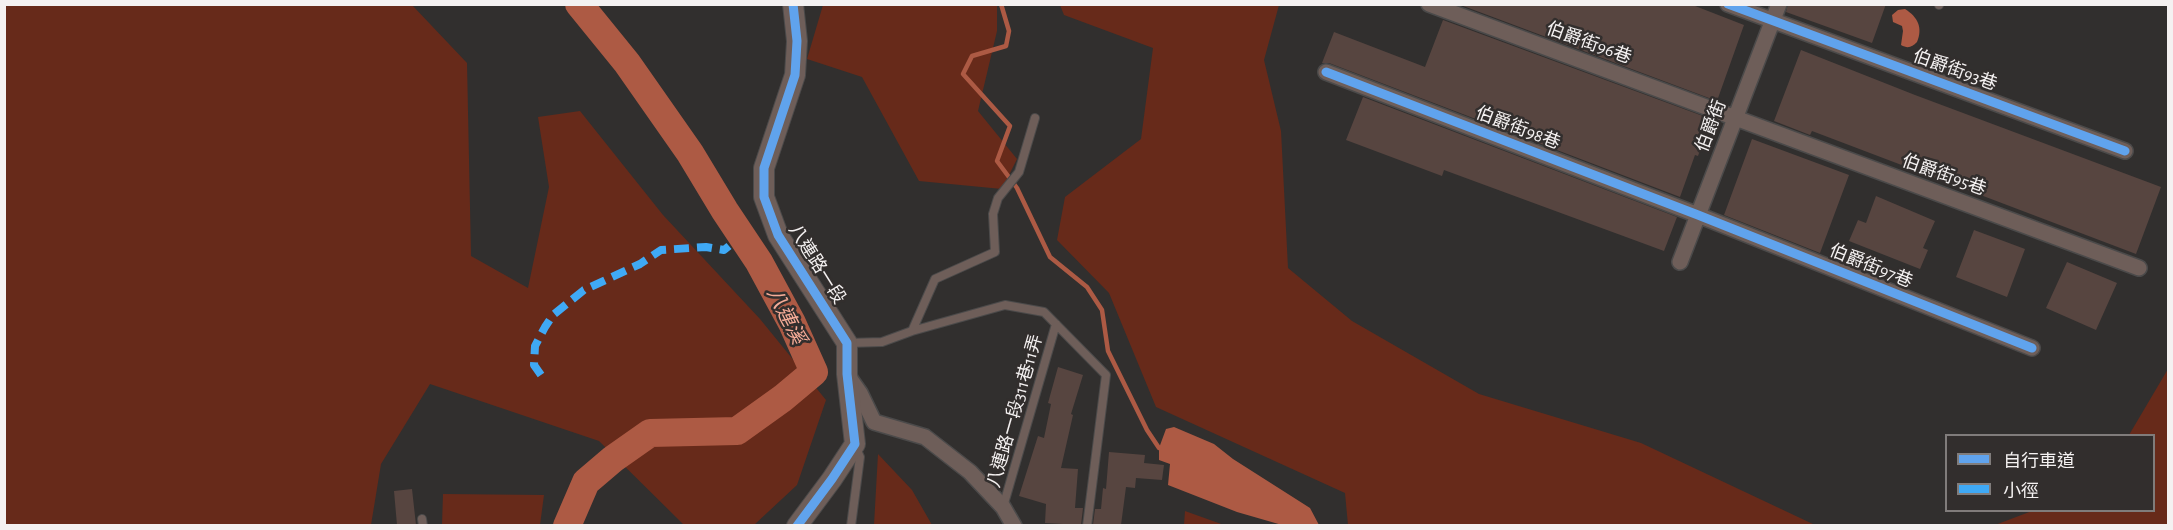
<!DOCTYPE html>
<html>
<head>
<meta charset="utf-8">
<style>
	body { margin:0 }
	#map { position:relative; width:2173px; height:530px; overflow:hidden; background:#312f2e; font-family:"Alegreya Sans","Noto Sans TC",sans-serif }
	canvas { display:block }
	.frame { position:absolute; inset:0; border:6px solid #f4f1f1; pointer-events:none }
	.legend { position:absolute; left:1945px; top:434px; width:210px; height:78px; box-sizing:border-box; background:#322e2d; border:2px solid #807c7b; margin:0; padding:8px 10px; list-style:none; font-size:18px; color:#f4f1f1 }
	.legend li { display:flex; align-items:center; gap:12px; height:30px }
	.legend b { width:30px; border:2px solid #807c7b }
</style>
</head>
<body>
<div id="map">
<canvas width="2173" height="530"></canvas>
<div class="frame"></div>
<ul class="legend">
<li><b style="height:8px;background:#60a3ed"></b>自行車道</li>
<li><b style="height:8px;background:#3fa9f5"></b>小徑</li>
</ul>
</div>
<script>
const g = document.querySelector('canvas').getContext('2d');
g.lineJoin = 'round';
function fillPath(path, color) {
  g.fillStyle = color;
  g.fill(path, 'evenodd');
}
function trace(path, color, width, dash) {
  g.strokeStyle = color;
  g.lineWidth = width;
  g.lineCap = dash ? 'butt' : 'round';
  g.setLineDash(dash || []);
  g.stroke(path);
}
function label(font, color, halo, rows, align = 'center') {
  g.font = font + ' "Alegreya Sans","Noto Sans TC",sans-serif';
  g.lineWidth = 5;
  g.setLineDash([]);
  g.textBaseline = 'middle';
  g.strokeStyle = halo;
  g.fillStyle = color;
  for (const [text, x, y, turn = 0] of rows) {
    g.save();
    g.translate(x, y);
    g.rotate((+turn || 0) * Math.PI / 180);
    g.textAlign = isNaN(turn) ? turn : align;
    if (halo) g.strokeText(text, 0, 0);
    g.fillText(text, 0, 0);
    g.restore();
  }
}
fillPath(new Path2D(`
	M 4,5 L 412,5 L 467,63 L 471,256 L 528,288 L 549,187 L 538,117 L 580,111 L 663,215 L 760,319 L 826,400 L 797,485 L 754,525 L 684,525 L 599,441 L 430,384 L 381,464 L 371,525 L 5,525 Z
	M 823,5 L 997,5 L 997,31 L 978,111 L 1017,159 L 1002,189 L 919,181 L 862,77 L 807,59 Z
	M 1060,5 L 1279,5 L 1264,60 L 1281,131 L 1288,268 L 1352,321 L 1479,394 L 1641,443 L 1815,525 L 1348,525 L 1345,493 L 1156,407 L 1109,293 L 1057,240 L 1065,197 L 1141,139 L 1153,48 L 1064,15 Z
	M 2168,369 L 2168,525 L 1995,525 L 2032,511 L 2154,510 L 2154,436 L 2129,435 Z
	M 878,454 L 912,490 L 932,525 L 874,525 Z
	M 443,494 L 544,495 L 540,525 L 442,525 Z
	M 1185,511 L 1224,525 L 1184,525 Z`), '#672a1a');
fillPath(new Path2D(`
	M 1905,9 C 1918,17 1923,28 1917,42 C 1912,47 1908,49 1901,45 L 1903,31 L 1902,26 L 1893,22 L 1892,15 L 1898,10 Z
	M 1174,427 L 1214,444 L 1233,459 L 1310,508 L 1319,525 L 1282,525 L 1237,512 L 1168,485 L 1170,464 L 1159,460 L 1159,448 L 1166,429 Z`), '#ad5a44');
trace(new Path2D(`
	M 1001,4 L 1009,31 L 1006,46 L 972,56 L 963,74 L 1010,126 L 997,161 L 1017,188 L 1050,257 L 1087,287 L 1102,310 L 1108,351 L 1147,430 L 1159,448`), '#ad5a44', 4.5);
trace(new Path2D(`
	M 567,526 L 586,482 L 613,459 L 650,433 L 737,431 L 783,398 L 814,372 L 792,323 L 759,262 L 725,211 L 690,153 L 627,63 L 579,4`), '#ad5a44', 28);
fillPath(new Path2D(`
	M 1458,4 L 1690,4 L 1744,25 L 1717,101 Z
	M 1788,4 L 1886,4 L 1872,43 L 1786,12 Z
	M 1443,20 L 1711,119 L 1698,156 L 1695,155 L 1680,197 L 1329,63 L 1322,63 L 1334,32 L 1425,67 Z
	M 1801,50 L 1915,95 L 2161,187 L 2136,254 L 1812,131 L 1810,135 L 1774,121 Z
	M 1363,97 L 1677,217 L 1664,251 L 1444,170 L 1442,176 L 1346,140 Z
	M 1752,139 L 1849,175 L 1820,253 L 1724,215 Z
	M 1876,196 L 1935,221 L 1923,248 L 1928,250 L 1920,269 L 1849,241 L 1858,220 L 1866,223 Z
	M 1974,230 L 2025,249 L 2007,297 L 1956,277 Z
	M 2067,262 L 2117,283 L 2096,330 L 2046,308 Z
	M 1058,367 L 1083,375 L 1071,414 L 1073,415 L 1061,468 L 1078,469 L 1075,508 L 1083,508 L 1081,525 L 1045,523 L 1046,504 L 1019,496 L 1038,436 L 1044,438 L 1051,404 L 1048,403 Z
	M 1109,452 L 1145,455 L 1144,463 L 1164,465 L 1162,480 L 1136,478 L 1135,488 L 1126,487 L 1121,525 L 1093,525 L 1095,509 L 1101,509 L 1103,488 L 1106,489 Z
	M 412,489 L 416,525 L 397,525 L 394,491 Z`), '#574540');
const service = new Path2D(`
	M 1939,4 L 1939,5
	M 912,331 L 1005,305 L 1044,312 L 1106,375 L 1087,526
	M 848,343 L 882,342 L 912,331 L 935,279 L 995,252 L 993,214 L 998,198 L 1019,172 L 1035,118
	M 1003,507 L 1056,324
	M 422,519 L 423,526
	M 851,526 L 860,457 L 856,448`);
const minor = new Path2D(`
	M 1429,4 L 2139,268
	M 1728,4 L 2125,151
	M 1326,72 L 1698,215 L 2032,348
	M 1680,262 L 1779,4
	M 848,376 L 860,393 L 874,422 L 925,437 L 970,472 L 1003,507 L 1014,526`);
const tertiary = new Path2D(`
	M 793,4 L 797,41 L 795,75 L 764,168 L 764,197 L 778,235 L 847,343 L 847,374 L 855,444 L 832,479 L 797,526`);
trace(service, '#4b4a4a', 10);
trace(minor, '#4b4a4a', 18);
trace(tertiary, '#4b4a4a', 22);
trace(service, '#6e5e59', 8);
trace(minor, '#6e5e59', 15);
trace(tertiary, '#6e5e59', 20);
trace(new Path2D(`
	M 541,375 L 534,365 L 535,346 L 545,327 L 553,315 L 584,290 L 640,264 L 661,250 L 706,247 L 724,250 L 729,246`), '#3fa9f5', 8, [15, 8]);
trace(new Path2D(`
	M 793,4 L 797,41 L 795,75 L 764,168 L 764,197 L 778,235 L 847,343 L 847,374 L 855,444 L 832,479 L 797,526
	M 1728,4 L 2125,151
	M 1326,72 L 1698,215 L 2032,348`), '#60a3ed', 9);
label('18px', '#f4f1f1', '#322e2d', [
	["伯爵街96巷",1589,43,20],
	["伯爵街93巷",1955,70,20],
	["伯爵街",1711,126,-69],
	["伯爵街98巷",1518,128,21],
	["伯爵街95巷",1944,175,20],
	["八連路一段",817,264,58],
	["伯爵街97巷",1871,266,22],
	["八連路一段311巷11弄",1015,411,-74]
]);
label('italic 20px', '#f6ac98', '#322e2d', [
	["八連溪",786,316,63]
]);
</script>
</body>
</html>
